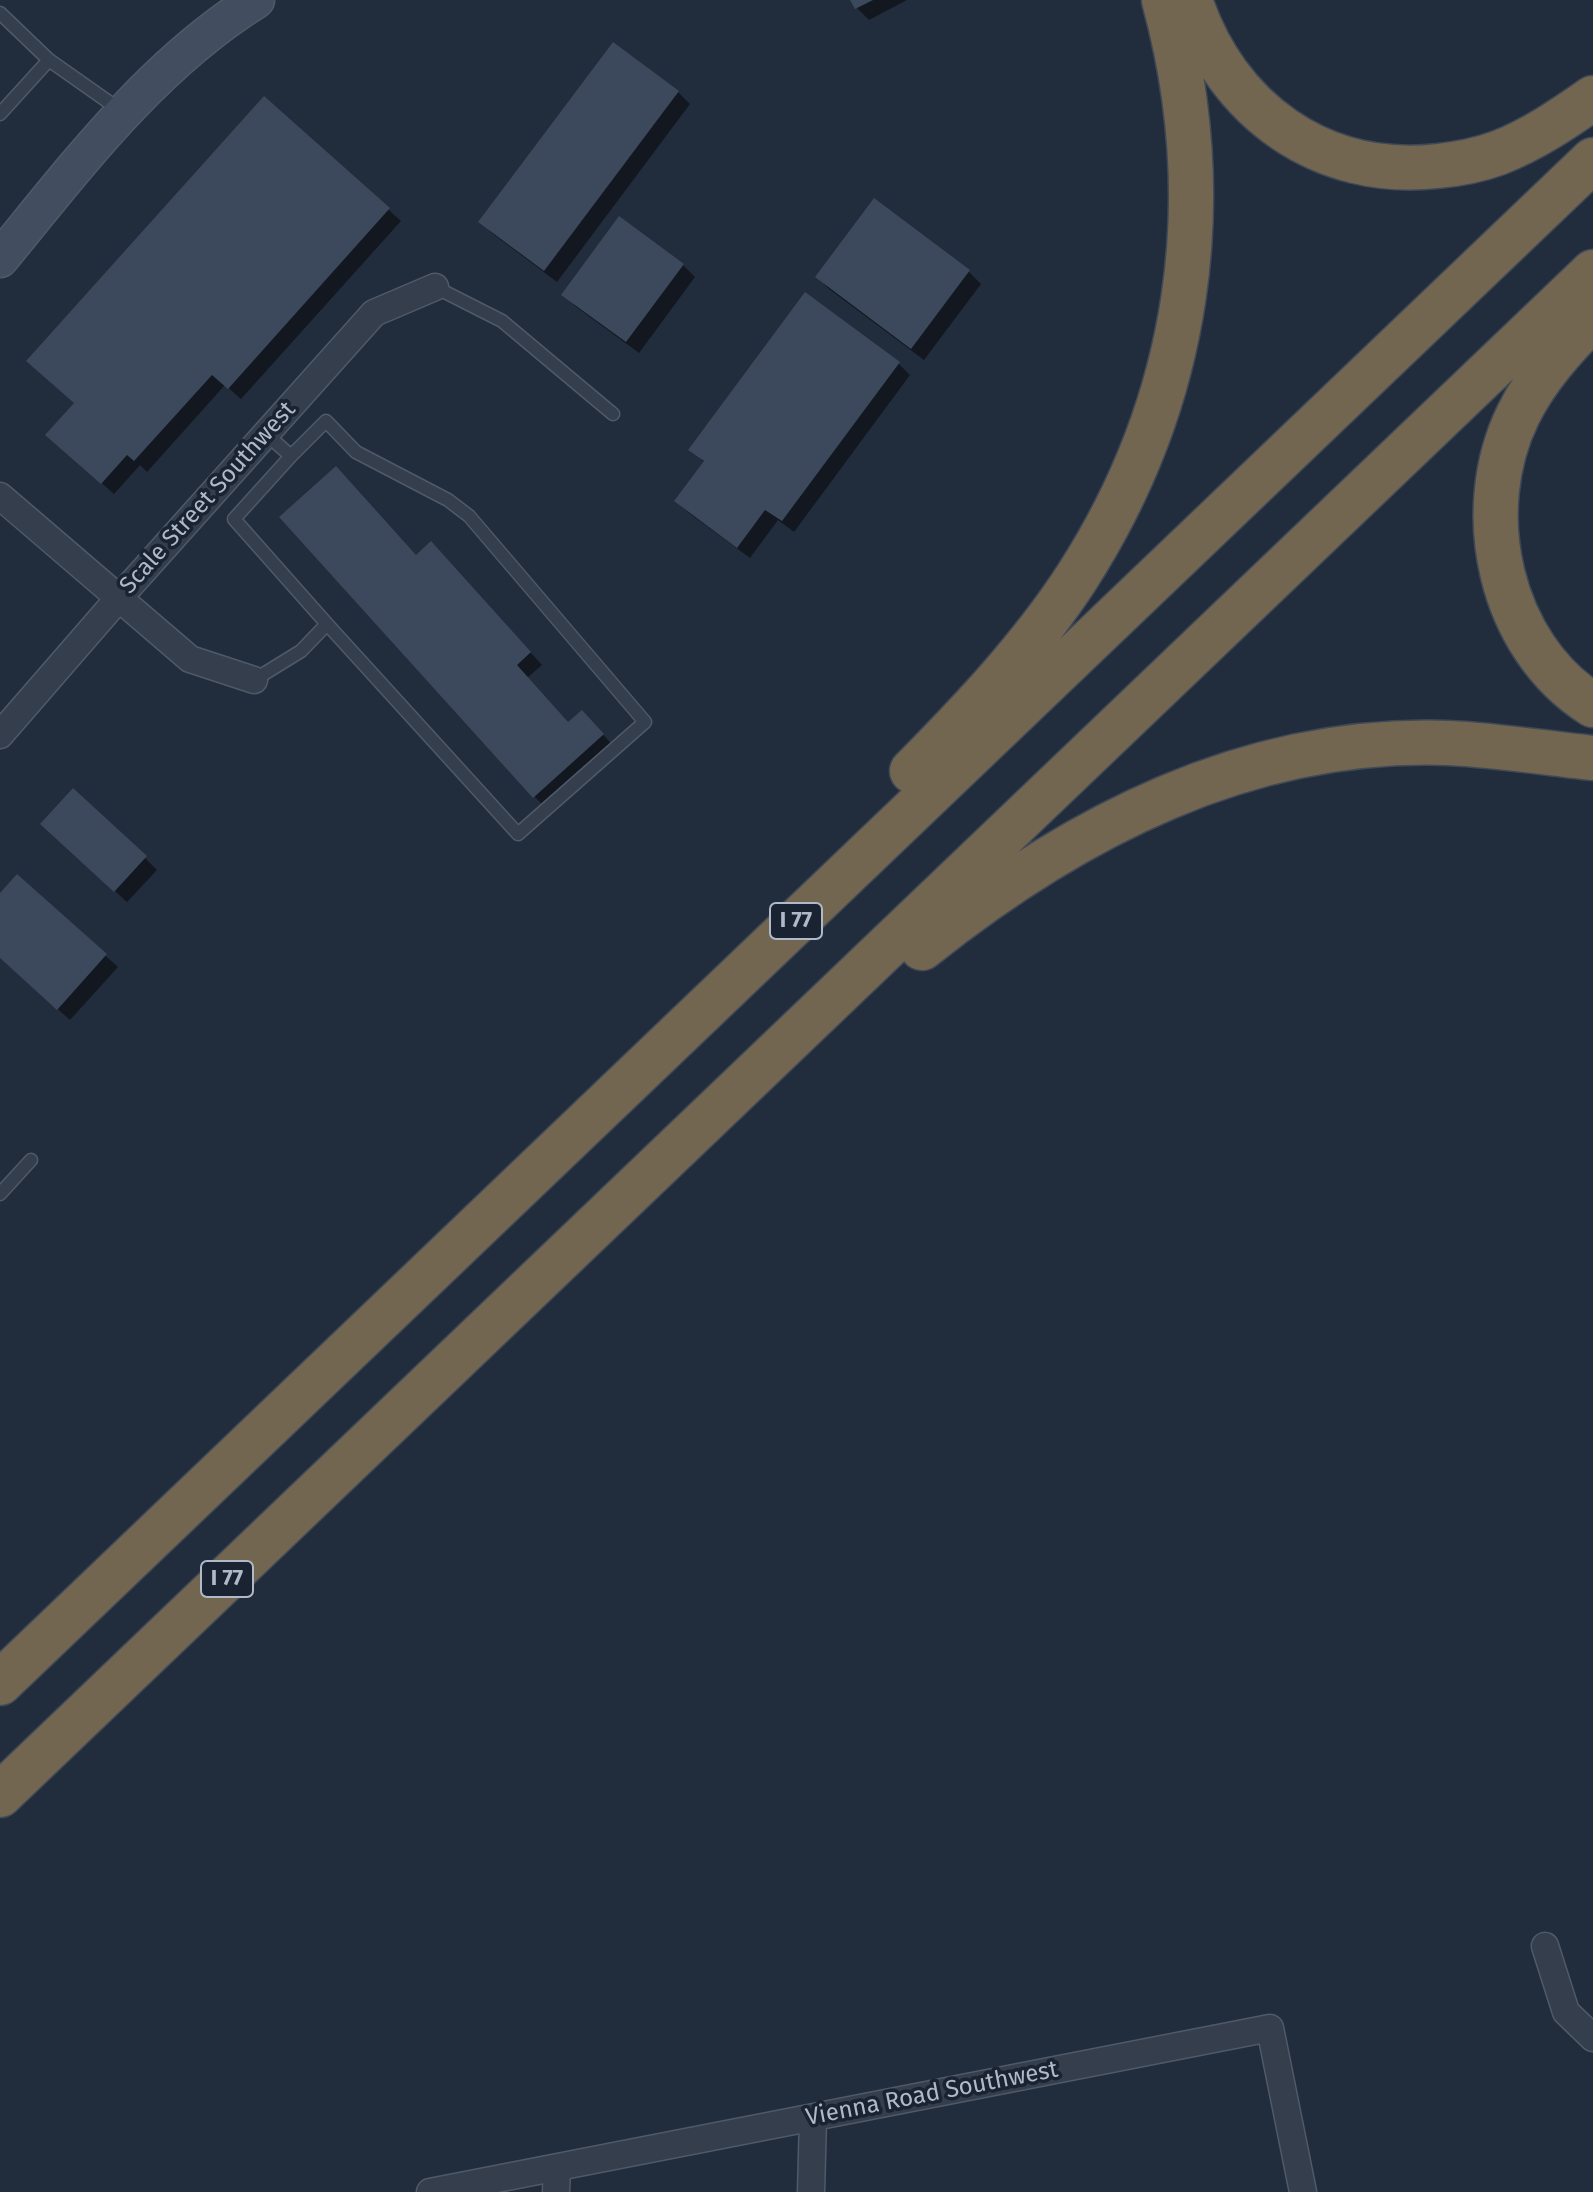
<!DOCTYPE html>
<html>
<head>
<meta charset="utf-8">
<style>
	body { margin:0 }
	canvas { display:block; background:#212c3c }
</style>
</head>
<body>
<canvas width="1593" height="2192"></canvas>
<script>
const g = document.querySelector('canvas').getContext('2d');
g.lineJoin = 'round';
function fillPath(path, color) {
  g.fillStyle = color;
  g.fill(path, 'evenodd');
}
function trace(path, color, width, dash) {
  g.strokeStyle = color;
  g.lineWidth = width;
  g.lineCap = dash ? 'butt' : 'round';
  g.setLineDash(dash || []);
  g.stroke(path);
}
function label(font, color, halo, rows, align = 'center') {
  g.font = font + ' "Fira Sans",sans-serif';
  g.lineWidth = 7;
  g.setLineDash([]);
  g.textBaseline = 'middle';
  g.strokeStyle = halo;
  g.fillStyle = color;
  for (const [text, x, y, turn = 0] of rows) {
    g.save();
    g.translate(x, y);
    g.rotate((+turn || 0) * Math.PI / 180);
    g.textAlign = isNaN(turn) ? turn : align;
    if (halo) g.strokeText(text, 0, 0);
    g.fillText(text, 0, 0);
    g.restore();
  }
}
fillPath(new Path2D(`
	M 853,0 L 907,0 L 869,20 L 857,8 Z
	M 678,92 L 690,104 L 557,282 L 493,234 L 481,222 Z
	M 265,98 L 401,221 L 241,399 L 225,385 L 147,472 L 140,465 L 114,494 L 60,446 L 76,404 Z
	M 874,201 L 969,272 L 981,284 L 924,360 L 829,289 L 817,277 Z
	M 683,265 L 695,277 L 639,353 L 575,306 L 563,294 Z
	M 898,363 L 910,375 L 794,532 L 778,520 L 750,558 L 689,513 L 677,501 L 705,463 L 691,449 Z
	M 443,556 L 542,665 L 527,678 L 569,724 L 594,724 L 614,747 L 546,808 L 534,796 L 417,557 Z
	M 55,836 L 145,858 L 157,870 L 127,902 Z
	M 17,877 L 118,967 L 70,1020 L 0,957 L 0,896 Z`), '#0007');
fillPath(new Path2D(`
	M 850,0 L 873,0 L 855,9 Z
	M 613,42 L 679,91 L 544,271 L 478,222 Z
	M 264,96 L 390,208 L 228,389 L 212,375 L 134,461 L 127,455 L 101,484 L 45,435 L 74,403 L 26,361 Z
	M 874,198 L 970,270 L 911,349 L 815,277 Z
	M 619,216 L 684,264 L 626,342 L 561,295 Z
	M 805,292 L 900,362 L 782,521 L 765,510 L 737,548 L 674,501 L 704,461 L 688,450 Z
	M 336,466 L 416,555 L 431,541 L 531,652 L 517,665 L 568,722 L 582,710 L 604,734 L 533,798 L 279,517 Z
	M 73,788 L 147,856 L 114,892 L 40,824 Z
	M 17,874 L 107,954 L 57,1010 L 0,958 L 0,893 Z`), '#3c495c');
const lane = new Path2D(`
	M 0,13 L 49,60
	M 0,114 L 49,60 L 120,110
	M 435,287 L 502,321 L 613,414
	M 291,456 L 326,421 L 356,452 L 448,500 L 469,516 L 645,722 L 518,834 L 327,624
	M 254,680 L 301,651 L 327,624 L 234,519 L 291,456 L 266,434
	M 0,1194 L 31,1160`);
const street = new Path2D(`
	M 0,496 L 190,659 L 254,680
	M 0,735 L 118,599 L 374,313 L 435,287
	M 1545,1946 L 1566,2012 L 1593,2038
	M 430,2192 L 1270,2028 L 1303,2192
	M 556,2192 L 557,2168
	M 811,2192 L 813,2118`);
const secondary = new Path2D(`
	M 0,259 C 77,165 152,65 256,0`);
const highway = new Path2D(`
	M 1190,0 C 1226,110 1321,179 1438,166 C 1458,164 1479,160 1498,153 C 1532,140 1563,119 1593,98
	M 1593,318 C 1564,347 1536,378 1518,415 C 1471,511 1499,646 1593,705
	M 912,771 C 971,711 1031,648 1077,577 C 1190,401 1219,201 1164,0
	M 922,948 C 1074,827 1248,736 1448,743 C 1496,745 1545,753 1593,758
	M 0,1683 L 1593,160
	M 0,1795 L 1593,272`);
trace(lane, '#505967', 15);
trace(street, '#505967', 29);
trace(secondary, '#505967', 39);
trace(highway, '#404957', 47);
trace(lane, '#343e4c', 12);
trace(street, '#343e4c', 26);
trace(secondary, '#424d5f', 36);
trace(highway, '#736651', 44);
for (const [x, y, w] of [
	[796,921,52],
	[227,1579,52]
]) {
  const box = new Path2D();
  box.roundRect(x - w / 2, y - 18, w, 36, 6);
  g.fillStyle = '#1a2331';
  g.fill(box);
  trace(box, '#b0b9c8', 2);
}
label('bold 22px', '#b0b9c8', null, [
	["I 77",796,921],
	["I 77",227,1579]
]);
label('24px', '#b0b9c8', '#1a2331', [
	["Scale Street Southwest",208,498,-48],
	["Vienna Road Southwest",932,2094,-11]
]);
</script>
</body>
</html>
